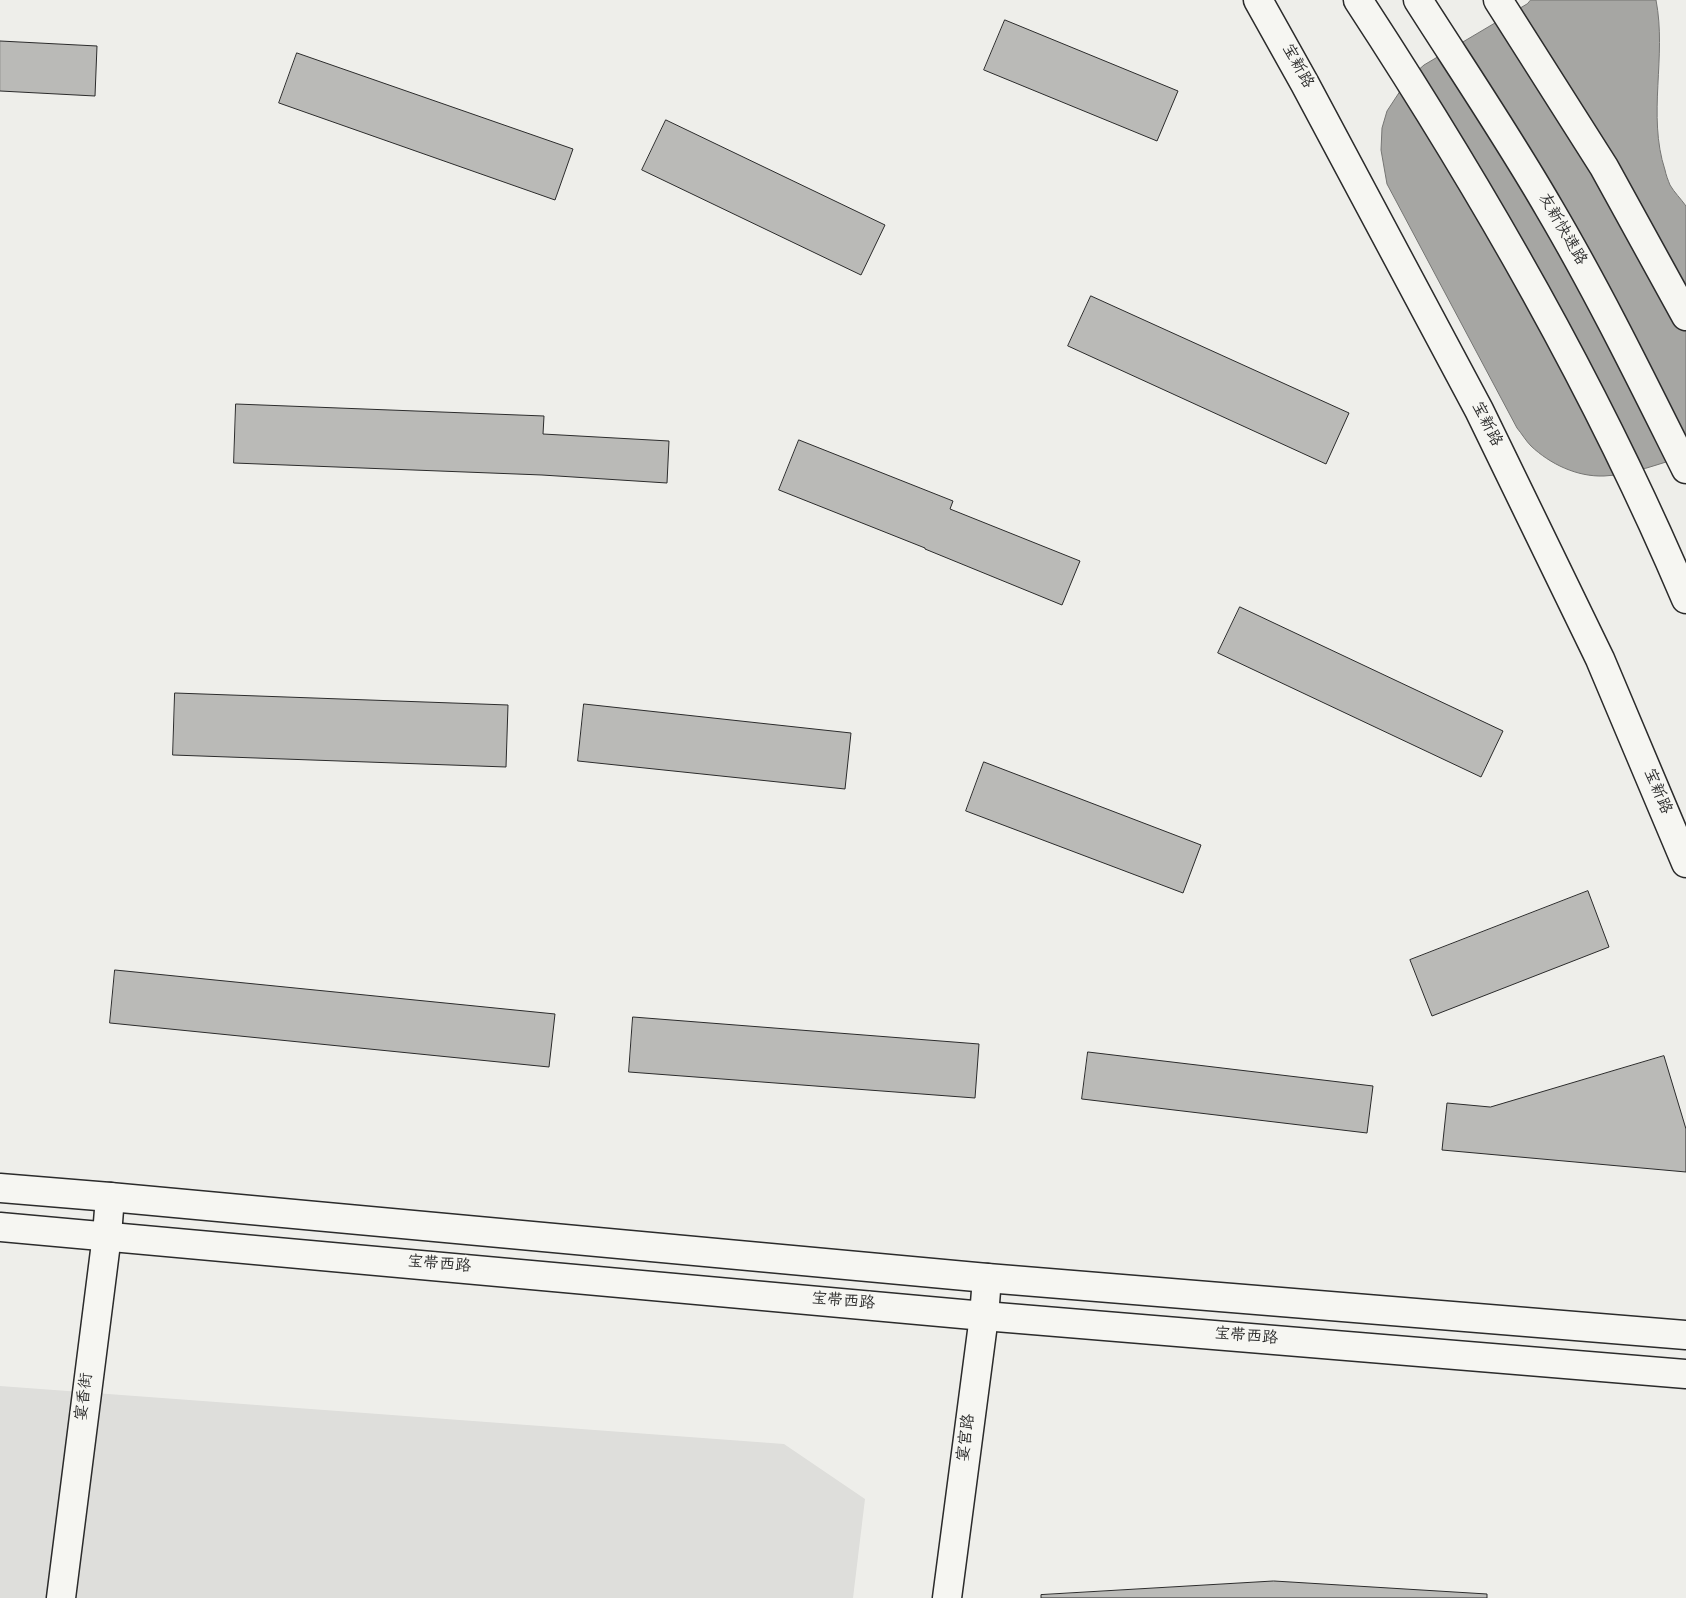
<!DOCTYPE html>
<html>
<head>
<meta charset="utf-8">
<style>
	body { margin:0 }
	canvas { display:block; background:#eeeeea }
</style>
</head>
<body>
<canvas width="1686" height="1598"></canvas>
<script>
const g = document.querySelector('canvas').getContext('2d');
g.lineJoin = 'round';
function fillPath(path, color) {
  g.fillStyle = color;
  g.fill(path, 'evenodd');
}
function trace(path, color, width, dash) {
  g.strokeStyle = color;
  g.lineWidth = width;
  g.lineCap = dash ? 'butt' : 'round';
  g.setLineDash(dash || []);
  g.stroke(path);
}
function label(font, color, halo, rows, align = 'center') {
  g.font = font + ' Dekko,"LXGW WenKai TC",sans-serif';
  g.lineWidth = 5;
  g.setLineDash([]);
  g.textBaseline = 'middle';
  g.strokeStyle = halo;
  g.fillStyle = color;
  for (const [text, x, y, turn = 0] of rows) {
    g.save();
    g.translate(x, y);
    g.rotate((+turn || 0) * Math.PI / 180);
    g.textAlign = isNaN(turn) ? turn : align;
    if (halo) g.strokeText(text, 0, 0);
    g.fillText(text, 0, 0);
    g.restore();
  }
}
fillPath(new Path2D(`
	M 0,1386 L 784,1444 L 865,1499 L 853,1598 L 0,1598 Z`), '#dededb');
const water = new Path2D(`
	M 1531,0 L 1656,0 C 1667,56 1647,115 1665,170 C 1666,175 1668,180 1670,185 C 1674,192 1681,199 1686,206 L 1686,456 C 1660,463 1632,475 1604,476 C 1577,477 1550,464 1531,446 C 1526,441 1522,434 1517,428 L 1387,184 L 1381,150 L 1382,128 L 1387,111 L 1408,79 L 1424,65 L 1527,4 Z`);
fillPath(water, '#a6a6a3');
trace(water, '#757573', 1);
const building = new Path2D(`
	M 1005,20 L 1178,91 L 1157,141 L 984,70 Z
	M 0,41 L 97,46 L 95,96 L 0,91 Z
	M 297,53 L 573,149 L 555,200 L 279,103 Z
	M 666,120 L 885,225 L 861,275 L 642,170 Z
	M 1091,296 L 1349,413 L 1326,464 L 1068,346 Z
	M 236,404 L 544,416 L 543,434 L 669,441 L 667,483 L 542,475 L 234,463 Z
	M 799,440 L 953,501 L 950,509 L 1080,561 L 1062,605 L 925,549 L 925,548 L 779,490 Z
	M 1240,607 L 1503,731 L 1481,777 L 1218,653 Z
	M 175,693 L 508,705 L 506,767 L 173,755 Z
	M 584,704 L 851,733 L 845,789 L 578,761 Z
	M 984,762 L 1201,845 L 1183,893 L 966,811 Z
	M 1588,891 L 1609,947 L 1432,1016 L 1410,960 Z
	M 115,970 L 555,1014 L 549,1067 L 110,1023 Z
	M 633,1017 L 979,1044 L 975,1098 L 629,1072 Z
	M 1088,1052 L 1373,1086 L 1367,1133 L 1082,1099 Z
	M 1664,1056 L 1686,1129 L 1686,1172 L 1442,1150 L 1447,1103 L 1490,1107 Z
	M 1274,1581 L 1487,1594 L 1487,1598 L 1041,1598 L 1041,1595 Z`);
fillPath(building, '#babab7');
trace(building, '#2b2b2b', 1);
const minor = new Path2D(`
	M 61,1598 L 107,1235 L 110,1197`);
const tertiary = new Path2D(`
	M 1258,0 L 1305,84 L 1479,410 L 1600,659 L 1686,863
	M 947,1598 L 984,1316 L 987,1278`);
const primary = new Path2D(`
	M 0,1188 L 110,1197 L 987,1278 L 1686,1335
	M 0,1227 L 984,1316 L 1686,1374`);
const trunk = new Path2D(`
	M 1358,0 C 1483,191 1597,389 1686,599
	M 1418,0 C 1462,69 1508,137 1549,208 C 1599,293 1642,381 1686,469
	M 1498,0 L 1604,167 L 1686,316`);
trace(minor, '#2b2b2b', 31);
trace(tertiary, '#2b2b2b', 31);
trace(primary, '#2b2b2b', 31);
trace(trunk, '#2b2b2b', 31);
trace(minor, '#f6f6f2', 28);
trace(tertiary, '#f6f6f2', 28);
trace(primary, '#f6f6f2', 28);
trace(trunk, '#f6f6f2', 28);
label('16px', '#2b2b2b', '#f6f6f2', [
	["宝新路",1296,67,61],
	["友新快速路",1561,230,60],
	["宝新路",1485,425,63],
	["宝新路",1656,792,67],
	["宝带西路",439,1266,5],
	["宝带西路",843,1303,5],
	["宝带西路",1246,1338,5],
	["宴香街",86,1397,-83],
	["宴宫路",968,1438,-83]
]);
</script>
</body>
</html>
